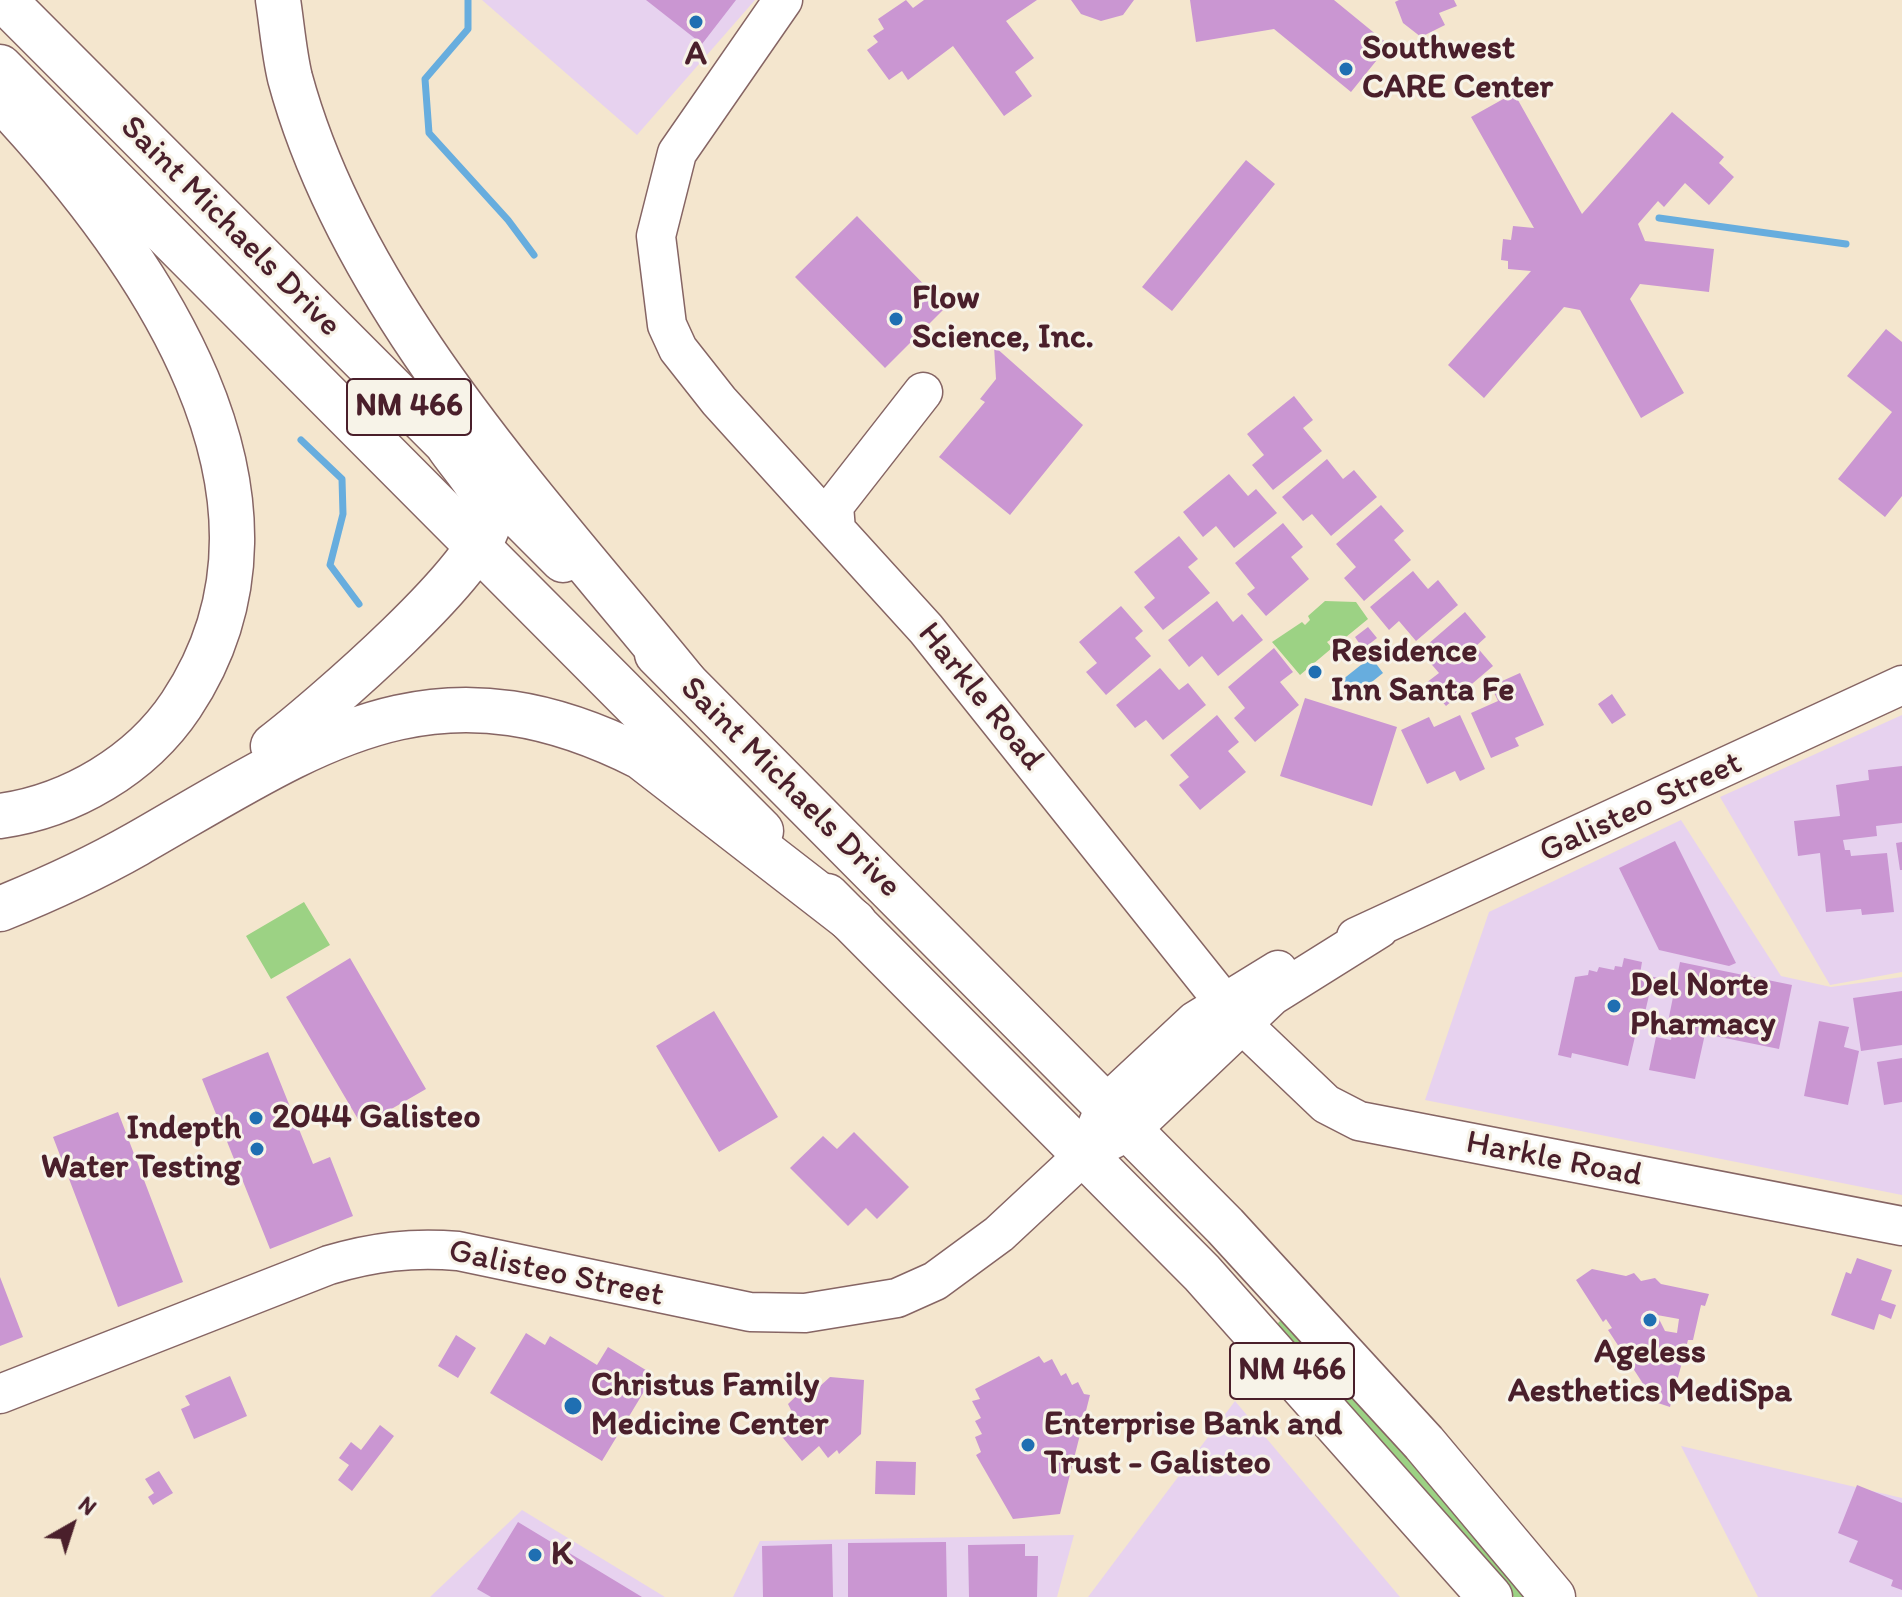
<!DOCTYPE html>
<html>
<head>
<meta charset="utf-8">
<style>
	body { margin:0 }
	#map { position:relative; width:1902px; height:1597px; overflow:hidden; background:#f4e6ce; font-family:Itim,sans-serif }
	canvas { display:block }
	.north { position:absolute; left:32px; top:1485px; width:80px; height:80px; -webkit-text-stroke:6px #f7f3e8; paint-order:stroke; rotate:39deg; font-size:22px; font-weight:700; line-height:32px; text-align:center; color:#4a1f2b }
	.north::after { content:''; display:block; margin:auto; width:28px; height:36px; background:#4a1f2b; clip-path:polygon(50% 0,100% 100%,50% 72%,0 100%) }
</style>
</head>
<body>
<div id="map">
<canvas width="1902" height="1597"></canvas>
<div class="north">N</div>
</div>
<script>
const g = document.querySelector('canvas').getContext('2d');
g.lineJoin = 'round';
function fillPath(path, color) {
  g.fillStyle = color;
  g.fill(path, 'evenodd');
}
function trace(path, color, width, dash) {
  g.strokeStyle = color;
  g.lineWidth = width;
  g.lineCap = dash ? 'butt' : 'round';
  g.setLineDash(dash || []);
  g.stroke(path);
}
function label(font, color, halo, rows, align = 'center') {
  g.font = font + ' Itim,sans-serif';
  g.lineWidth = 6;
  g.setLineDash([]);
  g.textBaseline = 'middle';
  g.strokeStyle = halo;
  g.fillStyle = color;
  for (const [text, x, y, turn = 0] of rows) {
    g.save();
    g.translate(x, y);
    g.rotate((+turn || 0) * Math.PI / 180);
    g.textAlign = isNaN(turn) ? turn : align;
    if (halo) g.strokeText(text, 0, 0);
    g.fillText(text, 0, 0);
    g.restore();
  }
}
fillPath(new Path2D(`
	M 482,0 L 755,0 L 637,135 Z
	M 1902,715 L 1902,972 L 1830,985 L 1720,797 Z
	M 1681,820 L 1781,976 L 1831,987 L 1902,977 L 1902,1195 L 1425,1100 L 1489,912 Z
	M 1235,1401 L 1400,1597 L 1088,1597 Z
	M 1681,1446 L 1902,1498 L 1902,1597 L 1758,1597 Z
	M 522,1510 L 665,1597 L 430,1597 Z
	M 1074,1535 L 1057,1597 L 733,1597 L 760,1541 Z`), '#e7d2ef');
fillPath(new Path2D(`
	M 1325,601 L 1356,602 L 1368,619 L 1335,646 L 1330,640 L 1327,642 L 1332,648 L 1300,675 L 1272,642 L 1302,622 L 1305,625 L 1310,620 L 1308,616 Z
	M 304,902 L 330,945 L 271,979 L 246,936 Z
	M 1281,1320 L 1307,1341 L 1532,1597 L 1514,1597 L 1433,1500 L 1275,1326 Z`), '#9cd284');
fillPath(new Path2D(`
	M 1371,657 L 1383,673 L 1358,693 L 1345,691 L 1342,680 Z`), '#67adde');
trace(new Path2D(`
	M 468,0 L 468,29 L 425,79 L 429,133 L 508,220 L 534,255
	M 1659,218 L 1846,244
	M 301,440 L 342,479 L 343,514 L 330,565 L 359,604`), '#67adde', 7);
fillPath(new Path2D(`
	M 646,0 L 736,0 L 702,44 Z
	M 906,0 L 913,8 L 924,0 L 1037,0 L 1006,21 L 1034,58 L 1015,72 L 1032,96 L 1004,116 L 953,46 L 908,80 L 902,71 L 889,80 L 867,50 L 878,42 L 873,36 L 884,29 L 878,19 Z
	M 1071,0 L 1134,0 L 1123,15 L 1101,21 L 1081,14 Z
	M 1190,0 L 1334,0 L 1389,45 L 1351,92 L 1274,29 L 1196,42 Z
	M 1399,0 L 1454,0 L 1457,6 L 1439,13 L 1445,25 L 1421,37 L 1403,23 L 1395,2 Z
	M 1514,93 L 1582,214 L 1672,112 L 1724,157 L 1719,163 L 1734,177 L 1709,205 L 1685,183 L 1664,207 L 1658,201 L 1638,224 L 1645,241 L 1714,249 L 1709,292 L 1640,284 L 1630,299 L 1684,393 L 1641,418 L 1580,310 L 1564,307 L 1484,398 L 1448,365 L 1531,271 L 1508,269 L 1508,261 L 1501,260 L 1503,239 L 1511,240 L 1513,226 L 1534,228 L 1471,117 Z
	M 1246,160 L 1275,184 L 1172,311 L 1142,287 Z
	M 857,216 L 946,307 L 885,368 L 795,277 Z
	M 1886,329 L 1902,342 L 1902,496 L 1885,517 L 1838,479 L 1892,412 L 1847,376 Z
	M 994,346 L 1083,425 L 1010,515 L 939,457 L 985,402 L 980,399 L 996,379 Z
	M 1294,396 L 1313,420 L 1303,428 L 1322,451 L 1273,490 L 1252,465 L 1264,455 L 1247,434 Z
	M 1327,459 L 1343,479 L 1354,470 L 1377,497 L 1331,536 L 1312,514 L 1303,521 L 1282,497 Z
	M 1229,474 L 1248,496 L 1256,489 L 1277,513 L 1234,548 L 1216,526 L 1203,537 L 1183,512 Z
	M 1381,505 L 1404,531 L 1394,540 L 1411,560 L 1364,601 L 1344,578 L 1356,567 L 1336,544 Z
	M 1283,523 L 1303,547 L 1291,557 L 1309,579 L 1266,616 L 1247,594 L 1255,588 L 1235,563 Z
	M 1179,536 L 1198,559 L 1188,567 L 1210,593 L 1163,630 L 1144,607 L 1155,598 L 1134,572 Z
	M 1413,571 L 1428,589 L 1438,580 L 1458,605 L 1416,641 L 1399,621 L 1389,630 L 1370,607 Z
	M 1217,601 L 1233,622 L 1242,614 L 1263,640 L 1218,676 L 1202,656 L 1189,667 L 1168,640 Z
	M 1121,606 L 1143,631 L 1135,638 L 1151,656 L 1106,695 L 1086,672 L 1097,663 L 1079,642 Z
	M 1465,612 L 1486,637 L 1476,646 L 1493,666 L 1446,706 L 1426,683 L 1439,673 L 1420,651 Z
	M 1368,627 L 1377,638 L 1363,649 L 1355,637 Z
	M 1274,648 L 1293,672 L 1280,682 L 1299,705 L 1255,742 L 1234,718 L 1245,708 L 1228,687 Z
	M 1160,668 L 1179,690 L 1188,683 L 1206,705 L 1163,740 L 1146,720 L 1135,728 L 1116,705 Z
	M 1520,673 L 1544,725 L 1515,738 L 1519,746 L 1491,758 L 1471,713 L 1498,701 L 1491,686 Z
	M 1612,694 L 1626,715 L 1612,724 L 1598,704 Z
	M 1305,698 L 1397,727 L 1372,806 L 1280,776 Z
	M 1217,715 L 1239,742 L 1228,751 L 1246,772 L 1200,810 L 1179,785 L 1189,777 L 1170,755 Z
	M 1460,715 L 1485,769 L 1460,781 L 1455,771 L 1427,784 L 1401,730 L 1429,717 L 1434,727 Z
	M 1902,766 L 1902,823 L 1876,826 L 1877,836 L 1843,840 L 1845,850 L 1850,850 L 1851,856 L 1887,853 L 1894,912 L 1862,915 L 1861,909 L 1826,912 L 1820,853 L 1798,856 L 1794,821 L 1840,816 L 1836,785 L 1869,780 L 1868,770 Z
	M 1675,841 L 1736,963 L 1729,966 L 1659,950 L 1619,868 Z
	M 1902,842 L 1902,870 L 1900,870 L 1896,843 Z
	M 350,958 L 426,1089 L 362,1126 L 286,997 Z
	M 1624,958 L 1642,962 L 1640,974 L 1658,978 L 1655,992 L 1650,991 L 1643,1021 L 1639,1020 L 1628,1066 L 1572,1053 L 1571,1058 L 1558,1055 L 1575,977 L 1588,975 L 1589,970 L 1597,972 L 1599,967 L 1614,970 L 1615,966 L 1622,967 Z
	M 1680,962 L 1792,985 L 1779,1049 L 1705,1034 L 1695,1079 L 1649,1070 L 1656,1037 L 1671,1040 L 1673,1028 L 1667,1027 Z
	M 1902,991 L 1902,1045 L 1861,1051 L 1853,998 Z
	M 714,1011 L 778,1117 L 719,1152 L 656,1046 Z
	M 1819,1021 L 1849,1027 L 1844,1047 L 1859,1051 L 1848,1105 L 1804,1096 Z
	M 268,1052 L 313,1164 L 330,1157 L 353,1216 L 270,1249 L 202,1079 Z
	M 1902,1058 L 1902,1102 L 1884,1105 L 1877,1062 Z
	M 118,1112 L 183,1282 L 118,1307 L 53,1137 Z
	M 854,1132 L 909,1187 L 877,1219 L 866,1208 L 848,1226 L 790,1168 L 823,1136 L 837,1149 Z
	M 1857,1258 L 1892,1270 L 1881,1300 L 1896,1305 L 1891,1319 L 1879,1314 L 1874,1330 L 1831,1315 L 1846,1272 L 1851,1274 Z
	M 1592,1269 L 1626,1276 L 1634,1273 L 1641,1281 L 1655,1278 L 1661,1284 L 1709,1294 L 1705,1306 L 1701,1305 L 1693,1340 L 1688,1340 L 1670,1407 L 1655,1402 L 1608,1330 L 1612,1328 L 1606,1319 L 1603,1322 L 1576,1280 ZM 1657,1315 L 1679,1319 L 1677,1333 L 1665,1331 Z
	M 0,1277 L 23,1337 L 0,1346 Z
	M 526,1333 L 545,1345 L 550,1336 L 597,1365 L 608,1347 L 654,1375 L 602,1461 L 490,1393 Z
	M 456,1335 L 476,1348 L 458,1378 L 438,1366 Z
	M 1039,1356 L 1044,1363 L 1052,1359 L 1061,1376 L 1066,1373 L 1072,1385 L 1078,1382 L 1084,1394 L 1090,1395 L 1060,1514 L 1013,1519 L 976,1455 L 981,1452 L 975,1437 L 982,1434 L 975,1421 L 981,1418 L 972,1401 L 980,1399 L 975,1389 Z
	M 230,1376 L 247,1416 L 194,1439 L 181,1409 L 190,1405 L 185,1396 Z
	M 830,1377 L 864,1380 L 861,1434 L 839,1454 L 837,1450 L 828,1458 L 819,1446 L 802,1461 L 779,1433 L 796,1420 L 788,1404 L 813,1380 L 819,1387 Z
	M 380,1425 L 394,1436 L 352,1491 L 338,1480 L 349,1465 L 339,1458 L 351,1442 L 361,1450 Z
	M 876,1461 L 916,1462 L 915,1495 L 875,1494 Z
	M 159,1471 L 173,1493 L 153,1505 L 148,1497 L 154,1493 L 145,1479 Z
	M 1857,1485 L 1902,1503 L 1902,1590 L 1891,1586 L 1893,1580 L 1849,1562 L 1858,1541 L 1838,1533 Z
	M 518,1522 L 642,1597 L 491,1597 L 477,1589 Z
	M 946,1542 L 947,1597 L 848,1597 L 848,1543 Z
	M 832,1544 L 833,1597 L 763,1597 L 762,1546 Z
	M 1025,1544 L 1025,1556 L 1038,1556 L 1037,1597 L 969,1597 L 968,1545 Z`), '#ca96d2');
const minor = new Path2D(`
	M 783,0 L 677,153 L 656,236 L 667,325 L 678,349 L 719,401 L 836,530
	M 923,392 L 834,506 L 836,530 L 926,629 L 1223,1001
	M 1356,937 L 1902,685
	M 1241,1023 L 1326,1104 L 1359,1121 L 1902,1226
	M 1094,1133 L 1106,1104 L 1195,1021 L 1278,970
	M 0,1394 L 329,1265 C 373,1252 412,1247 458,1251 L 750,1312 L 805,1313 L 897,1298 L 935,1281 L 999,1234 L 1086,1153 L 1131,1130 L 1272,996 L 1379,929`);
const major = new Path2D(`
	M 4,0 L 563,560
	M 0,67 L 761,831
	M 657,654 L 1225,1226 L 1424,1443 L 1553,1597
	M 827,896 L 1202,1273 L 1490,1597`);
const highway = new Path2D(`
	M 278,0 C 282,26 284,53 290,78 C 352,307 539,502 685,682
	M 0,98 C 144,251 321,495 181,705 C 141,765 71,806 0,816
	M 273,746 C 315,714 493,562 490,515 C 488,492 461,465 449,447
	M 0,909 C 47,890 93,869 137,844 C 317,741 433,652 641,757 L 854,922`);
trace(minor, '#866564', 41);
trace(major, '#866564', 47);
trace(highway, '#866564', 47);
trace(minor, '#fff', 38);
trace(major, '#fff', 44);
trace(highway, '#fff', 44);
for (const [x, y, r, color] of [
	[696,22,8,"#1f6fb2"],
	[1346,69,8,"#1f6fb2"],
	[896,319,8,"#1f6fb2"],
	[1315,672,8,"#1f6fb2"],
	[1614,1006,8,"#1f6fb2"],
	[256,1118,8,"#1f6fb2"],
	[257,1149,8,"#1f6fb2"],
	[1650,1320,8,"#1f6fb2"],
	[573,1406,10,"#1f6fb2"],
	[1028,1445,8,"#1f6fb2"],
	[535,1555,8,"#1f6fb2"]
]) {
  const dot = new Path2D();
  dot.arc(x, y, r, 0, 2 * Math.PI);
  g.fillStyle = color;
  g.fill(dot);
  trace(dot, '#f7f3e8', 3);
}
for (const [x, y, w] of [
	[409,407,124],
	[1292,1371,124]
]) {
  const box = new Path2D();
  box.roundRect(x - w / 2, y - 28, w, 56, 6);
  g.fillStyle = '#f7f3e8';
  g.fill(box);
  trace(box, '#4a1f2b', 2);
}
label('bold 32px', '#4a1f2b', null, [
	["NM 466",409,407],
	["NM 466",1292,1371]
]);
label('bold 34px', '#4a1f2b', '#f7f3e8', [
	["Southwest",1362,49],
	["CARE Center",1362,88],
	["A",696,55,"center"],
	["Flow",912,299],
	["Science, Inc.",912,338],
	["Residence",1331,652],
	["Inn Santa Fe",1331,691],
	["Del Norte",1630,986],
	["Pharmacy",1630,1025],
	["2044 Galisteo",272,1118],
	["Indepth",241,1129,"right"],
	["Water Testing",241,1168,"right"],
	["Ageless",1650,1353,"center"],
	["Aesthetics MediSpa",1650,1392,"center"],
	["Christus Family",591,1386],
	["Medicine Center",591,1425],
	["Enterprise Bank and",1044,1425],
	["Trust - Galisteo",1044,1464],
	["K",551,1555]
], 'left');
label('34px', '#4a1f2b', '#f7f3e8', [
	["Saint Michaels Drive",230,227,45],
	["Harkle Road",980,697,51],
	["Saint Michaels Drive",790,788,45],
	["Galisteo Street",1641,808,-25],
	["Harkle Road",1554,1160,11],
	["Galisteo Street",556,1274,12]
]);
</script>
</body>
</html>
